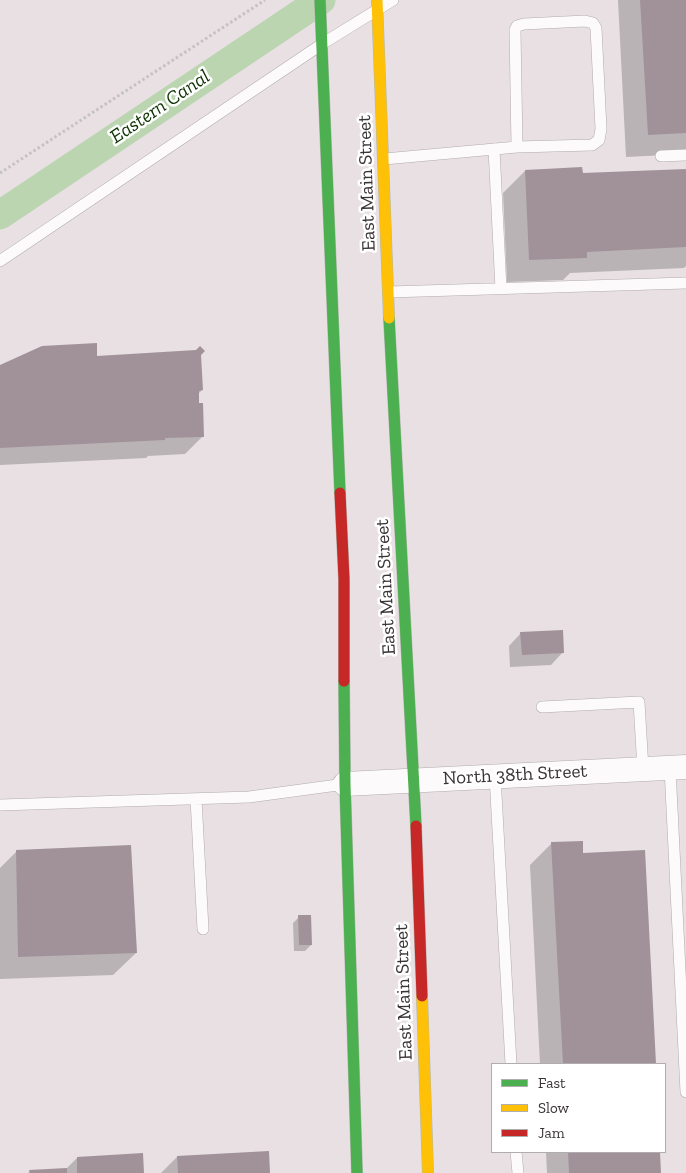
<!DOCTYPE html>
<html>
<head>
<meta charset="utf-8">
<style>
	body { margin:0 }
	#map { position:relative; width:686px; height:1173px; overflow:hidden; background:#e8e0e3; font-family:"Zilla Slab",serif }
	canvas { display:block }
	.legend { position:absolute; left:491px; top:1063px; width:175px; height:90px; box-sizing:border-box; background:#fff; border:1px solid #b0adae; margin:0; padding:6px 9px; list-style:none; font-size:15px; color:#393335 }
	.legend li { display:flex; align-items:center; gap:10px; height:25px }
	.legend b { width:25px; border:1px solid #b0adae }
</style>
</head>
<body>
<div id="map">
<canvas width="686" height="1173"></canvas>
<ul class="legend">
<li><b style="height:6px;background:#4caf50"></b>Fast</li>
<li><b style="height:6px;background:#ffc107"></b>Slow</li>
<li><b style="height:6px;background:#c62828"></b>Jam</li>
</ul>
</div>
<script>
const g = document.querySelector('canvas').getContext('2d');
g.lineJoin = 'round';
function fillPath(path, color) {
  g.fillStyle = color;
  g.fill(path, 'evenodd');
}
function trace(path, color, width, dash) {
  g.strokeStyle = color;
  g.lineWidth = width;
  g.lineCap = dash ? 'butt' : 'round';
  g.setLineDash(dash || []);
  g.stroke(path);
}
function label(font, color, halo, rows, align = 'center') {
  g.font = font + ' "Zilla Slab",serif';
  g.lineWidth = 5;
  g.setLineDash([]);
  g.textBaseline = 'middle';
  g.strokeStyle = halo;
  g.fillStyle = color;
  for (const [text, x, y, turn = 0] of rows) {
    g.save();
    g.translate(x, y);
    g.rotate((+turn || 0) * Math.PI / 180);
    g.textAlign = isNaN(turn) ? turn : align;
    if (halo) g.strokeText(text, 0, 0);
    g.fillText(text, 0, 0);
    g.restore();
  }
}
fillPath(new Path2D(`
	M 618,0 L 686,0 L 686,154 L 626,157 Z
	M 686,170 L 686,266 L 684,268 L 570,273 L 563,280 L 507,282 L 503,193 L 525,171 L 581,175 Z
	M 200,355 L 202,390 L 198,394 L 203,436 L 185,454 L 148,456 L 146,458 L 0,465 L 0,367 L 95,357 Z
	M 521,633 L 563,652 L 551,665 L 510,667 L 509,646 Z
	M 552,843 L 582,854 L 644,851 L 654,1064 L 540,1064 L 530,865 Z
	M 16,852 L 136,953 L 113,975 L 0,979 L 0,868 Z
	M 299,917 L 311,945 L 305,951 L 294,951 L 293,923 Z
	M 546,1152 L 659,1152 L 660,1173 L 547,1173 Z
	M 177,1157 L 269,1173 L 161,1173 Z
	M 77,1158 L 143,1173 L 28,1173 L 30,1171 L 66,1169 Z`), '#0003');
trace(new Path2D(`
	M 0,215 L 321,0`), '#bbd5b1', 29);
fillPath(new Path2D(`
	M 640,0 L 686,0 L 686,133 L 648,135 Z
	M 582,167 L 583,173 L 686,169 L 686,247 L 587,252 L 587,258 L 529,260 L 525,170 Z
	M 97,343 L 97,356 L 196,350 L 200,346 L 205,351 L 201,355 L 203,390 L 199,391 L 199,403 L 203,403 L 204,437 L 165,438 L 165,440 L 0,448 L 0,365 L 42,346 Z
	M 563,630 L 564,653 L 522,655 L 520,632 Z
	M 583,841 L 583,853 L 645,850 L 656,1064 L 563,1064 L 551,842 Z
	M 131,845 L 137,953 L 18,957 L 16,850 Z
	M 298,915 L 311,915 L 312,945 L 299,945 Z
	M 269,1151 L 270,1173 L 178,1173 L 177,1156 Z
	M 568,1152 L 660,1152 L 661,1173 L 569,1173 Z
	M 143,1153 L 144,1173 L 77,1173 L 77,1157 Z
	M 67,1168 L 67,1173 L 30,1173 L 29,1170 Z`), '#a09298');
const lane = new Path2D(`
	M 494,149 L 501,289
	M 661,156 L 686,155
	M 384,159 L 517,147 L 592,145 L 599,140 L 601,129 L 596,28 L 593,23 L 585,21 L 524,24 L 517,26 L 515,30 L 517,147
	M 0,261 L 322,44 L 393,0
	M 389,292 L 686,283
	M 542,707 L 639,702 L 643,769
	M 670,768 L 686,1092
	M 495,776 L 511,1064
	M 196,799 L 203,929
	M 0,805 L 249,797 L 345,784
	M 516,1152 L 518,1173`);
const street = new Path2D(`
	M 345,784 L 686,767`);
const fast = new Path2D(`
	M 320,0 L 340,493
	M 389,318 L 416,826
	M 344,681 L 345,784 L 357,1173`);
const slow = new Path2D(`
	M 377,0 L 389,318
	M 422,996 L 428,1173`);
const jam = new Path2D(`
	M 340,493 L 344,579 L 344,681
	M 416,826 L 422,996`);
trace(lane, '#b1abad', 12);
trace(street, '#b1abad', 25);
trace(fast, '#b5b8b0', 12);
trace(slow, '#b5b8b0', 12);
trace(jam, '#b5b8b0', 12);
trace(new Path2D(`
	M 0,173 L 265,0`), '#c5c2c3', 3, [2.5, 2.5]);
trace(lane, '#fcfafb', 11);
trace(street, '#fcfafb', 24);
trace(fast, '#4caf50', 11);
trace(slow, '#ffc107', 11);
trace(jam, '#c62828', 11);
label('19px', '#393335', '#fff', [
	["East Main Street",367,183,-92],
	["East Main Street",386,587,-93],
	["North 38th Street",515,775,-3],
	["East Main Street",404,992,-92]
]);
label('italic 20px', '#0d3300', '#fff', [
	["Eastern Canal",160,107,-34]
]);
</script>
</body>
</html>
